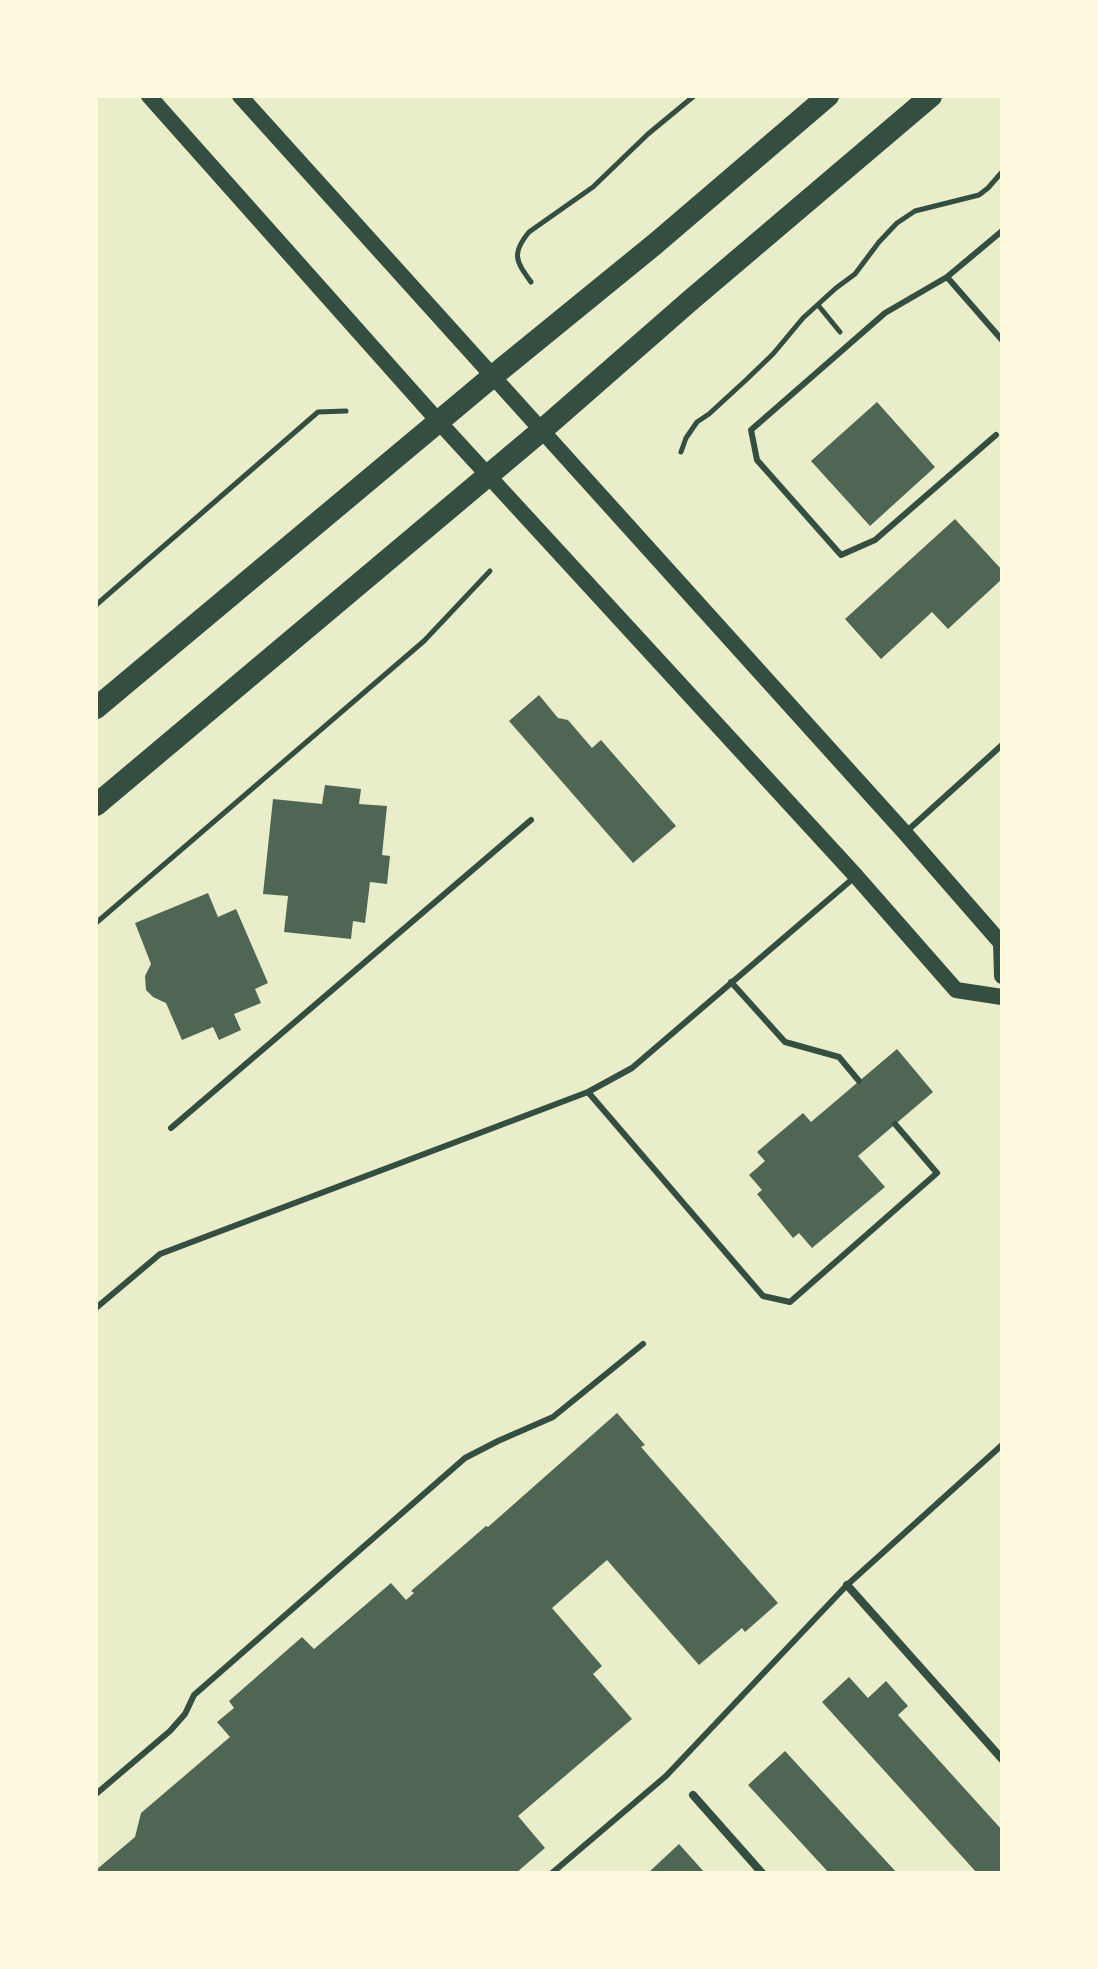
<!DOCTYPE html>
<html>
<head>
<meta charset="utf-8">
<style>
	body { margin:0 }
	#map { position:relative; width:1098px; height:1969px; overflow:hidden; background:#e9edc9; font-family:"Sofia Sans Condensed",sans-serif }
	canvas { display:block }
	.frame { position:absolute; inset:0; border:98px solid #fefae0; pointer-events:none }
</style>
</head>
<body>
<div id="map">
<canvas width="1098" height="1969"></canvas>
<div class="frame"></div>
</div>
<script>
const g = document.querySelector('canvas').getContext('2d');
g.lineJoin = 'round';
function fillPath(path, color) {
  g.fillStyle = color;
  g.fill(path, 'evenodd');
}
function trace(path, color, width, dash) {
  g.strokeStyle = color;
  g.lineWidth = width;
  g.lineCap = dash ? 'butt' : 'round';
  g.setLineDash(dash || []);
  g.stroke(path);
}
fillPath(new Path2D(`
	M 877,402 L 935,467 L 870,526 L 811,461 Z
	M 955,519 L 1002,570 L 1002,579 L 948,629 L 932,612 L 881,659 L 845,619 Z
	M 539,695 L 558,718 L 568,720 L 592,748 L 601,740 L 676,826 L 633,863 L 509,721 Z
	M 325,785 L 361,789 L 359,804 L 387,806 L 382,855 L 390,856 L 387,884 L 370,882 L 365,923 L 353,921 L 351,939 L 284,932 L 288,896 L 263,894 L 273,799 L 322,804 Z
	M 208,893 L 218,917 L 236,909 L 268,983 L 255,989 L 261,1003 L 234,1014 L 241,1030 L 219,1040 L 213,1027 L 182,1040 L 166,1003 L 153,997 L 146,990 L 145,976 L 151,964 L 135,923 Z
	M 897,1049 L 933,1092 L 858,1156 L 885,1187 L 812,1248 L 799,1233 L 793,1238 L 757,1194 L 762,1190 L 749,1175 L 765,1161 L 757,1152 L 803,1113 L 811,1122 Z
	M 617,1413 L 645,1445 L 641,1447 L 778,1603 L 745,1632 L 742,1628 L 699,1665 L 607,1560 L 552,1608 L 602,1666 L 593,1674 L 632,1719 L 518,1816 L 545,1848 L 516,1873 L 96,1873 L 96,1870 L 135,1837 L 141,1813 L 230,1737 L 217,1722 L 234,1708 L 229,1701 L 302,1637 L 314,1649 L 391,1583 L 406,1600 L 414,1593 L 411,1591 L 486,1526 L 488,1527 Z
	M 849,1677 L 868,1698 L 886,1681 L 908,1706 L 898,1715 L 1002,1830 L 1002,1873 L 977,1873 L 822,1702 Z
	M 785,1751 L 897,1873 L 829,1873 L 748,1785 Z
	M 679,1844 L 705,1873 L 648,1873 Z`), '#4f6655');
trace(new Path2D(`
	M 531,282 C 516,261 511,254 529,232 L 593,187 L 648,134 L 694,96
	M 818,305 L 840,332
	M 681,452 L 686,438 L 697,422 L 709,414 L 746,380 L 773,354 L 803,318 L 836,288 L 855,274 L 879,242 L 897,223 L 915,211 L 979,195 L 988,188 L 1002,172
	M 96,605 L 318,412 L 346,411
	M 96,923 L 424,641 L 490,571`), '#344e41', 5);
trace(new Path2D(`
	M 1002,231 L 947,277 L 1002,340
	M 947,277 L 885,313 L 751,430 L 757,460 L 841,555 L 875,540 L 996,435
	M 907,831 L 1002,745
	M 731,982 L 785,1042 L 839,1057 L 859,1081
	M 588,1092 L 763,1296 L 790,1302 L 937,1173 L 895,1124
	M 171,1128 L 531,820
	M 96,1308 L 160,1254 L 588,1092 L 632,1068 L 856,876
	M 96,1794 L 170,1731 L 185,1714 L 194,1695 L 465,1458 L 498,1441 L 553,1417 L 643,1344
	M 552,1873 L 666,1776 L 847,1585 L 1002,1445`), '#344e41', 6);
trace(new Path2D(`
	M 847,1585 L 1002,1759
	M 693,1795 L 762,1873`), '#344e41', 8);
trace(new Path2D(`
	M 149,96 L 439,422 L 856,876 L 956,990 L 1002,997
	M 240,96 L 905,833 L 1001,943 L 1002,976`), '#344e41', 16);
trace(new Path2D(`
	M 96,708 L 493,376 L 655,244 L 828,96
	M 96,805 L 541,431 L 692,299 L 931,96`), '#344e41', 22);
</script>
</body>
</html>
